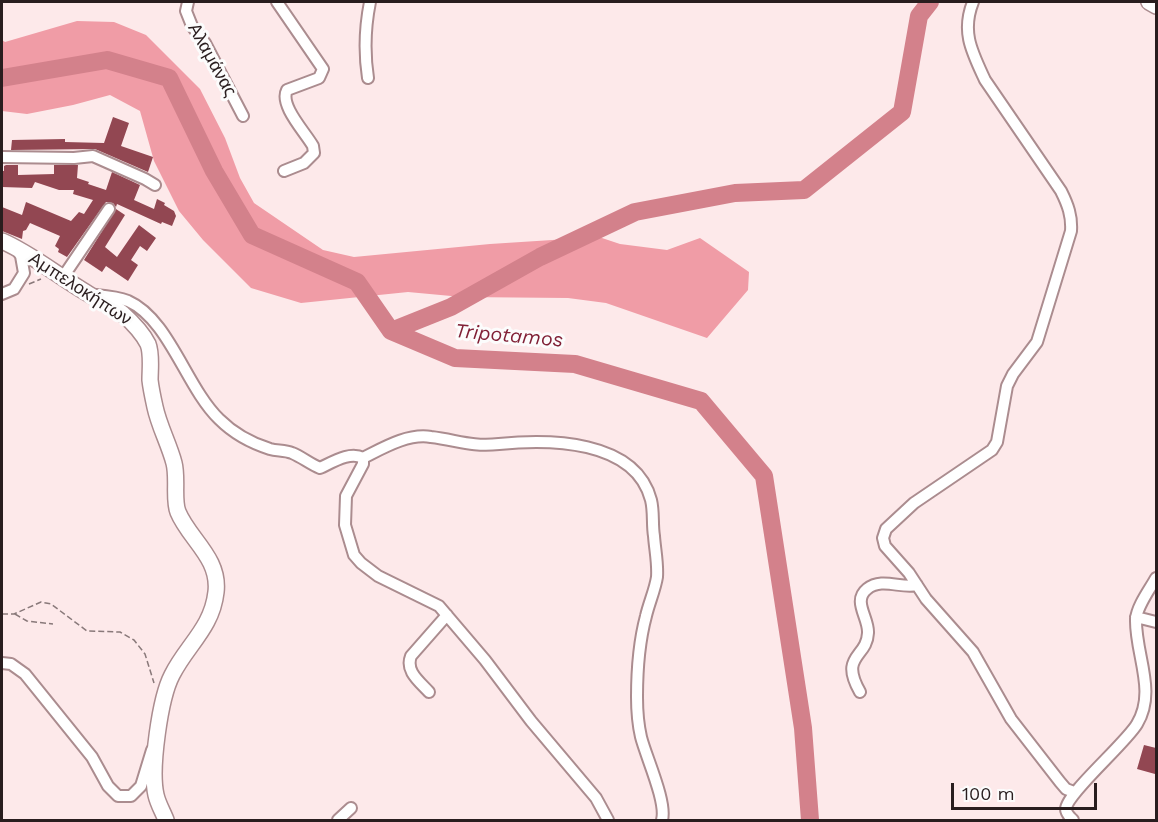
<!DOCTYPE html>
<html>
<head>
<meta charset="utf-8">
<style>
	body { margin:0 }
	#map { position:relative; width:1158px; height:822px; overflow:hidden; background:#fde9ea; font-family:"Work Sans",sans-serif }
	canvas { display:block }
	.frame { position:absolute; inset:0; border:3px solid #291d1e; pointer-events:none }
	.scale { position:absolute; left:951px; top:783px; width:146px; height:27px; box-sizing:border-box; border:3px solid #291d1e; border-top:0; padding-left:8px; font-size:18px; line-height:21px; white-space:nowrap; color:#291d1e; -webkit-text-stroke:4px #fcfcfc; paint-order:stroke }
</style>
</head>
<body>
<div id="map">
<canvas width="1158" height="822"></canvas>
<div class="frame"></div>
<div class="scale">100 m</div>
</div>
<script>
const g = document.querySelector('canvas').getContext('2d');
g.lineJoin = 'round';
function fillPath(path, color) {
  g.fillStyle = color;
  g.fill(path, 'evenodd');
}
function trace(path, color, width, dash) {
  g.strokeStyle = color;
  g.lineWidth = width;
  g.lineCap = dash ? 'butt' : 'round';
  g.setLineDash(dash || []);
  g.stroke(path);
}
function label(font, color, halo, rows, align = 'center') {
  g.font = font + ' "Work Sans",sans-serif';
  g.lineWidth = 6;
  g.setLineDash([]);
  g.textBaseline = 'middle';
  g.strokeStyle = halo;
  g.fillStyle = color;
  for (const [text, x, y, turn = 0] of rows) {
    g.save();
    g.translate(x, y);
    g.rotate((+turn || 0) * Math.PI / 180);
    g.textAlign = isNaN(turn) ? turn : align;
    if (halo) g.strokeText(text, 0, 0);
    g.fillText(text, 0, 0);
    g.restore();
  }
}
fillPath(new Path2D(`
	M 77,21 L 114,22 L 146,35 L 200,89 L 225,138 L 240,178 L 254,203 L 323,250 L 354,257 L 490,244 L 599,237 L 620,244 L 667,250 L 700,238 L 749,272 L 748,290 L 707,338 L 606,303 L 568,298 L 462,297 L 408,292 L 301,303 L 251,288 L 203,240 L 179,211 L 154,161 L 140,111 L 110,95 L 73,105 L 27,114 L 2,111 L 2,40 L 5,42 Z`), '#f09ca6');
trace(new Path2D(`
	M 2,78 L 107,60 L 169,78 L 214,171 L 252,235 L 357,282 L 391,331 L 455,358 L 575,364 L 701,401 L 764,476 L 803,728 L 810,820
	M 391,331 L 451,307 L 540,257 L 635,212 L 735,193 L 804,190 L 902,112 L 919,16 L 930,2`), '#d3818b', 18);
fillPath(new Path2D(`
	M 113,117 L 129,123 L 121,146 L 153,157 L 148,172 L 95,149 L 11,150 L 12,140 L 65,139 L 65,142 L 104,143 Z
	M 6,165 L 18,165 L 18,175 L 54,174 L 54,165 L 78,165 L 77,178 L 89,182 L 88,184 L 106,190 L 112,172 L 140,185 L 134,200 L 154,209 L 157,199 L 165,203 L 164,205 L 174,211 L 176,216 L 172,226 L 162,222 L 161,224 L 117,204 L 116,207 L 113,203 L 106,202 L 67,257 L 58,252 L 59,249 L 55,246 L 60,236 L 30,223 L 26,230 L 23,231 L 22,239 L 2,231 L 2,207 L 22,215 L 26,202 L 71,221 L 79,212 L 84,214 L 93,200 L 73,194 L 74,190 L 59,190 L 35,182 L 32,188 L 2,187 L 2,171 L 4,171 L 4,166 Z
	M 116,209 L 125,215 L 105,247 L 117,257 L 139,225 L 156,238 L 147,251 L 140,246 L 131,260 L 138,265 L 128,281 L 106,266 L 102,272 L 84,260 Z
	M 1144,745 L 1156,748 L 1155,774 L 1137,769 Z`), '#924752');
const street = new Path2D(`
	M 188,2 L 186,11 L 192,26 L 205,43 L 243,116
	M 277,2 L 323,69 L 319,78 L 287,90 C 279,105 305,132 313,146 L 314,153 L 304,163 L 284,171
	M 973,2 C 961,32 972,52 985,80 L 1061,191 C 1068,205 1072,216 1071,231 L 1037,342 L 1013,374 L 1007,386 L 997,442 L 992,450 L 914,503 L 886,529 L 883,538 L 885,546 L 909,573 L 926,599 L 973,652 L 1011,719 L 1060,782 L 1066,789 L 1074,792
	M 368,78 C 364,52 365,27 370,2
	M 2,157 L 74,158 L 93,156 L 145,179 L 155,185
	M 63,277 L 109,209
	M 2,294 L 14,289 L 24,273 L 21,256 L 16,248
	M 96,295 C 107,296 118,297 128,301 C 169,319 186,387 219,419 C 233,433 251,443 270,449 C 277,451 285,450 292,453 C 302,457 310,464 320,468 C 333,462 350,451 363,458 L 363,464 L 346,496 L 345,525 L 354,555 L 361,563 L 378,576 L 439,606 L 485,660 L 531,721 L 596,798 L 608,820
	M 363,458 C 383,448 408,433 431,437 C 457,440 471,447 499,444 C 548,439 635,439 651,500 C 654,512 652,524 654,536 C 655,550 658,563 657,577 C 655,590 649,603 646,616 C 639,642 637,670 637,697 C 637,710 638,724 641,737 C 646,757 667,802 662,820
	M 1136,617 L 1156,622
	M 2,663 L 11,664 L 25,674 L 92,757 L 108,786 L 118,796 L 131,796 L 141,786 L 152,750
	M 429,692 C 419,681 405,671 411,656 L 447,615
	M 860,692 C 839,655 867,658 868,633 C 869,618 852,601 867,589 C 882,577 901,589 917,585
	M 338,820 L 351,808
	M 1073,820 C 1070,817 1066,814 1066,809 C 1066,794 1126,743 1137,724 C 1157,691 1135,654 1136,619 C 1137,606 1150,589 1156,578`);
const secondary = new Path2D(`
	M 1149,2 L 1156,6
	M 2,241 C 32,254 58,276 87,293 C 98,300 112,305 122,313 C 132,322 142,332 148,344 C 152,354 150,369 150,380 C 151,389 153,398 155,407 C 159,426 169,444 174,463 C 178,478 173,500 178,512 C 189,539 220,558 216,592 C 212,628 187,645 172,675 C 160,698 150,769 156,795 C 158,804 163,812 166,820`);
trace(street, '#ab8c8f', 14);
trace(secondary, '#ab8c8f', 18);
trace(new Path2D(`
	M 29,284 L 41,279
	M 2,614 L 14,614 L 41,602 L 51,604 L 87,631 L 120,632 L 134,640 L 145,654 L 154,683
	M 15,614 L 27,621 L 53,624`), '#89797a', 1.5, [6, 3]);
trace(street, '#fff', 10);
trace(secondary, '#fff', 15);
label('18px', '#291d1e', '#fcfcfc', [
	["Αλαμάνας",212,60,61],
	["Αμπελοκήπων",80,289,33]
]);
label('italic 20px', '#802036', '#fcfcfc', [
	["Tripotamos",509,336,5]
]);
</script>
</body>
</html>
